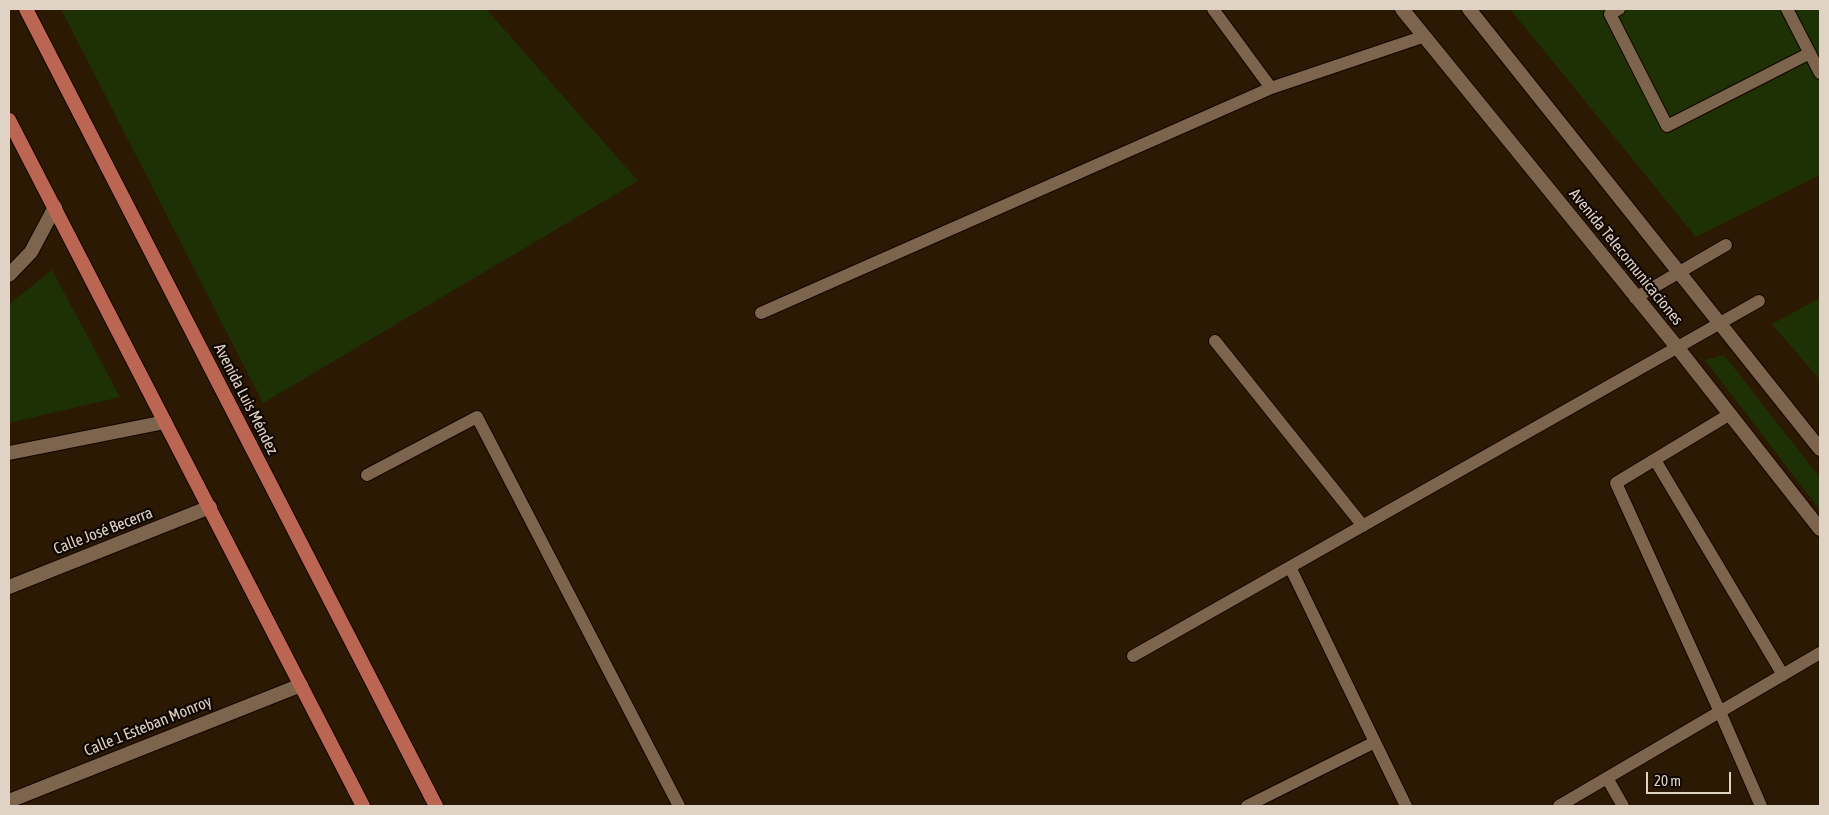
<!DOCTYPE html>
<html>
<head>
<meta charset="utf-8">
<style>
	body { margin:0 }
	#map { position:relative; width:1829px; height:815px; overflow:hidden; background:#2c1903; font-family:"Asap Condensed",sans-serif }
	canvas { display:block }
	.frame { position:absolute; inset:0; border:10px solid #e0d2c5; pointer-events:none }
	.scale { position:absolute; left:1646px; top:772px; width:85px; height:22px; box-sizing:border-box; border:2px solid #e0d2c5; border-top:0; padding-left:6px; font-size:15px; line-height:18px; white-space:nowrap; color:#e0d2c5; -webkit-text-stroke:4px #0e0601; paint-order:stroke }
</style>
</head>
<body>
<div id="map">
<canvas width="1829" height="815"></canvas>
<div class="frame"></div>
<div class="scale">20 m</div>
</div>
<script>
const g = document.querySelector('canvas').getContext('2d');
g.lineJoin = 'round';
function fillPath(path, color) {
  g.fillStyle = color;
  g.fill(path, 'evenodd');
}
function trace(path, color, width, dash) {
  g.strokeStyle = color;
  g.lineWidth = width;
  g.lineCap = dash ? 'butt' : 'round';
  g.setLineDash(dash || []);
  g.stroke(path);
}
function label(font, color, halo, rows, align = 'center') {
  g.font = font + ' "Asap Condensed",sans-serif';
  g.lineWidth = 4.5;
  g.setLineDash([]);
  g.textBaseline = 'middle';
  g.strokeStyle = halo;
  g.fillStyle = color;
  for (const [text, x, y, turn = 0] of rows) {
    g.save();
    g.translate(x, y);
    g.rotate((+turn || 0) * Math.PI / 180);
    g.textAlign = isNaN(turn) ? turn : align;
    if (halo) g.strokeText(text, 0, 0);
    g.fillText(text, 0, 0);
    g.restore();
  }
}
fillPath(new Path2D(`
	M 61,9 L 486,9 L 638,181 L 263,403 Z
	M 1510,9 L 1820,9 L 1820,175 L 1696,237 Z
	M 52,270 L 120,397 L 9,423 L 9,304 Z
	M 1820,298 L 1820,380 L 1772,324 Z
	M 1724,355 L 1820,478 L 1820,510 L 1705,360 Z`), '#1d3105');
const service = new Path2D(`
	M 1213,9 L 1271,88
	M 1619,9 L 1610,14 L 1667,126 L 1810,53
	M 1787,9 L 1820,73
	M 1635,298 L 1726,245
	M 761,313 L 1271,88 L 1425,36
	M 1215,341 L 1363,526
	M 1730,414 L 1616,483 L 1720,712 L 1761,806
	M 1655,460 L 1783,675
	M 367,475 L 477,417 L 679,806
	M 1290,567 L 1406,806
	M 1133,656 L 1759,301
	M 1607,778 L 1623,806
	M 1247,806 L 1375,742
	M 1559,806 L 1820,653`);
const minor = new Path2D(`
	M 1402,9 L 1677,347 L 1820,529
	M 1469,9 L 1820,449
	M 9,275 L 31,252 L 55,207
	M 9,453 L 165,422
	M 9,587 L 210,507
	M 9,801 L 301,685`);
const primary = new Path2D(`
	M 26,9 L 436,806
	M 9,120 L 363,806`);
trace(service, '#140400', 14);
trace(minor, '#140400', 16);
trace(primary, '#140400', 16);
trace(service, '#7c644d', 12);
trace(minor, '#7c644d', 14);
trace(primary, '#bb6652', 14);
label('16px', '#e0d2c5', '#0e0601', [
	["Avenida Telecomunicaciones",1626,257,51],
	["Avenida Luis Méndez",246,399,63],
	["Calle José Becerra",103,531,-21],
	["Calle 1 Esteban Monroy",148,726,-22]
]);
</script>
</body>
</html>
